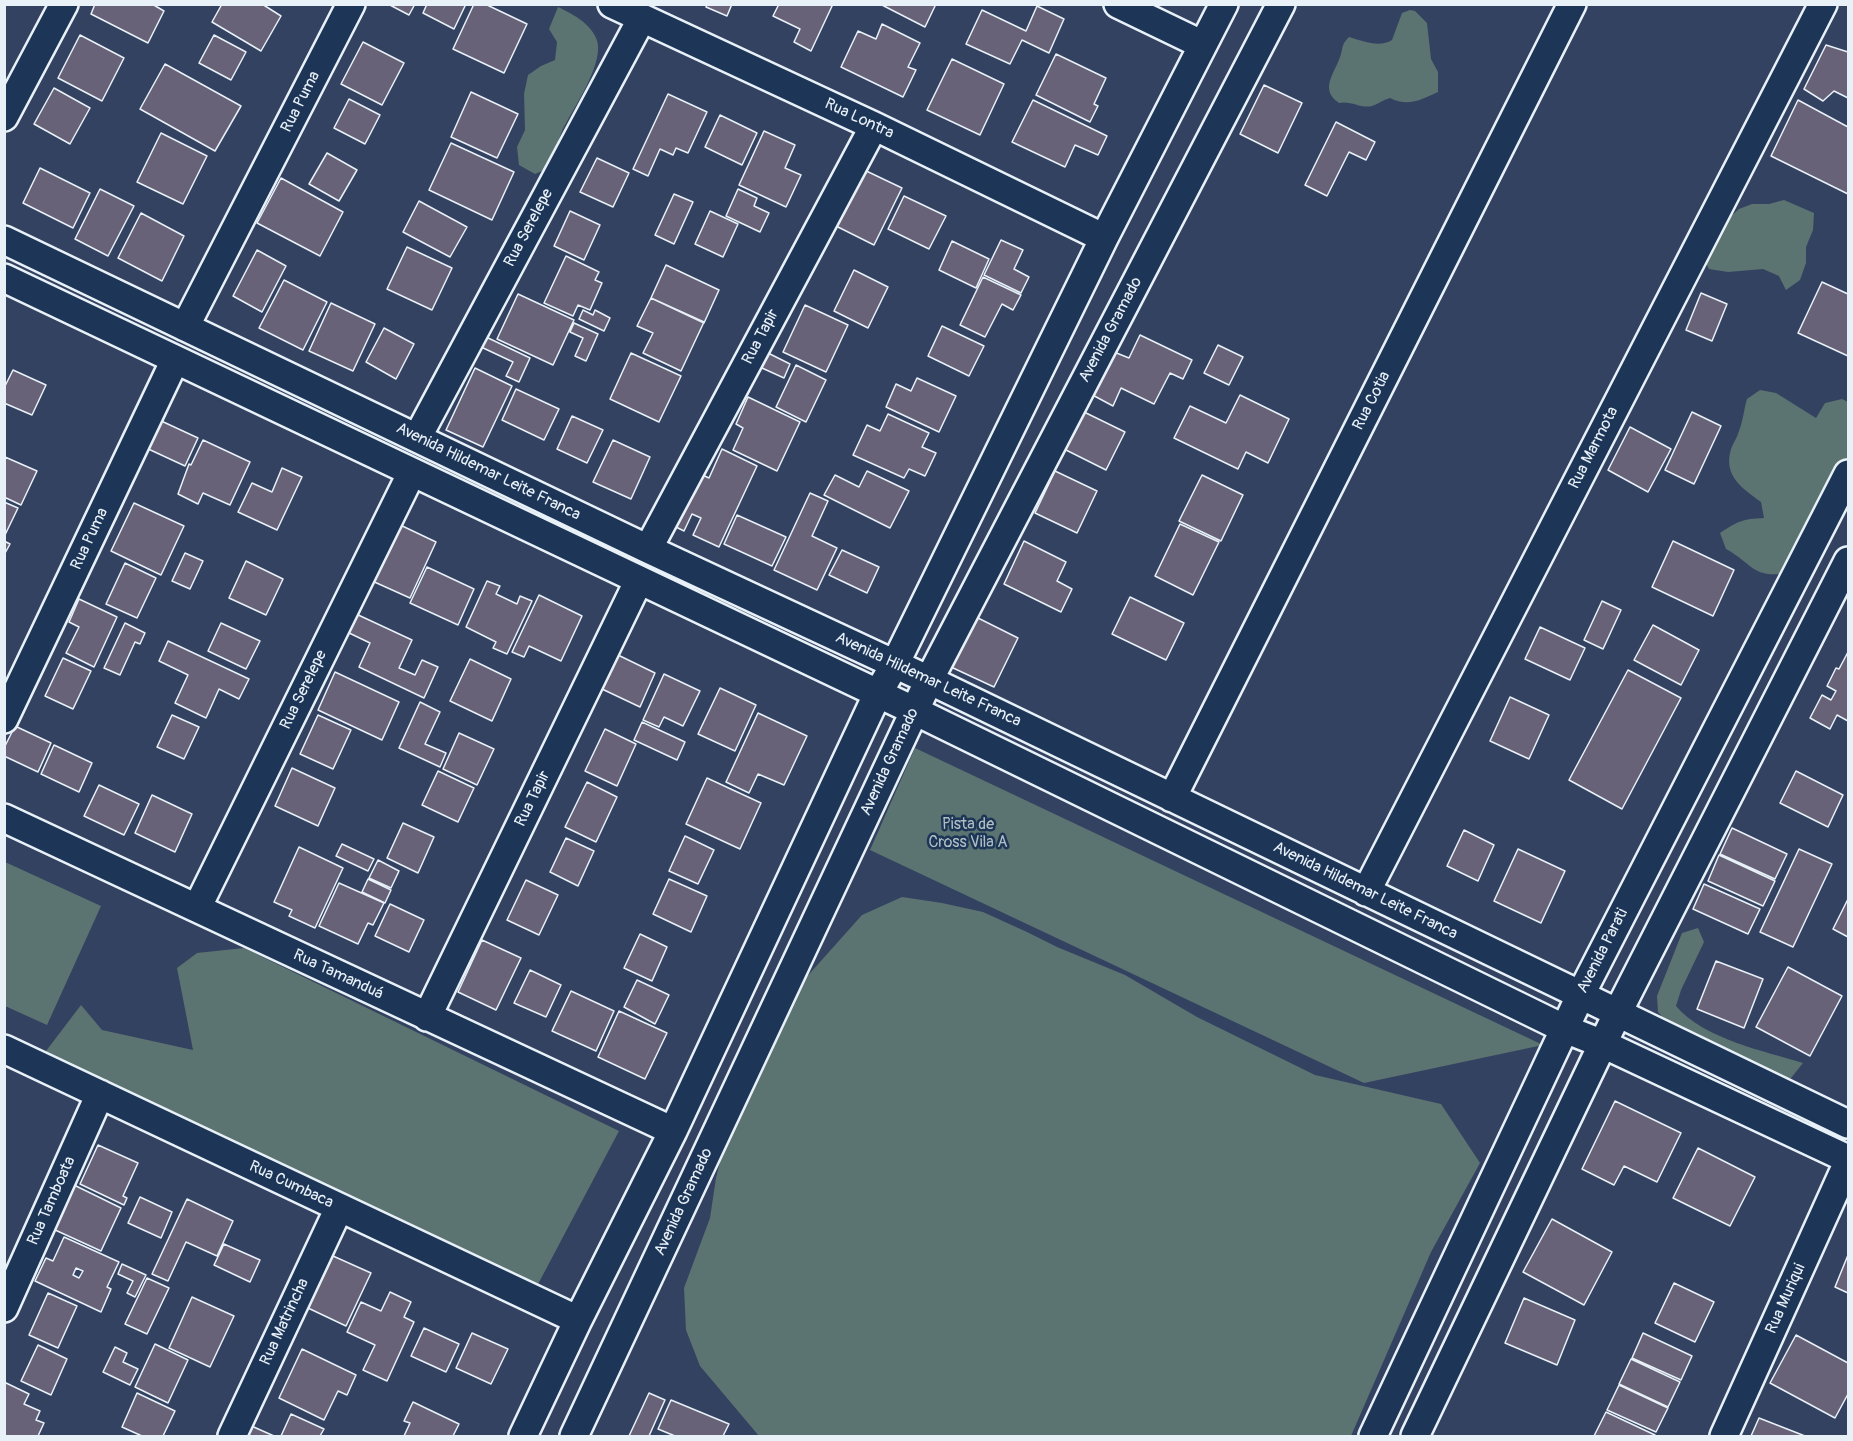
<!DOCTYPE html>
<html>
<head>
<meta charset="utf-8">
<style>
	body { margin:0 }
	#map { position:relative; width:1853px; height:1441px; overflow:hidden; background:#334261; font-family:Pangolin,sans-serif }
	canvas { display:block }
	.frame { position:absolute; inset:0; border:6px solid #e8f1f8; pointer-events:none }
</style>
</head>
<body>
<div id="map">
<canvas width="1853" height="1441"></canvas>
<div class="frame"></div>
</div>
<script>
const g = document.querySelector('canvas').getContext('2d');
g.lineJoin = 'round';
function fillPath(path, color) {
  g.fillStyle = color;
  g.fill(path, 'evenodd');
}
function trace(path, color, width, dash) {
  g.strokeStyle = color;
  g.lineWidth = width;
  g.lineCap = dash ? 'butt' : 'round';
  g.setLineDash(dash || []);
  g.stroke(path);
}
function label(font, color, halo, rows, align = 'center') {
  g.font = font + ' Pangolin,sans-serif';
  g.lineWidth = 5;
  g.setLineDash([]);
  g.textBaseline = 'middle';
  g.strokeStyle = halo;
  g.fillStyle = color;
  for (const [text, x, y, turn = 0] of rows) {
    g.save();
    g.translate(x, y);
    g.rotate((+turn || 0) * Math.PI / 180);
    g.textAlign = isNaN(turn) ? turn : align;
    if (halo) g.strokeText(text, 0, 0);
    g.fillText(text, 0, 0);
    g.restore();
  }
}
fillPath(new Path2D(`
	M 558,7 C 572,14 589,22 596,38 C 607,61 572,110 562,131 C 557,143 554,155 551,167 L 535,174 L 519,165 L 517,147 L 525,130 L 524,94 L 528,75 L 541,66 L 555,60 L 557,42 L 549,29 Z
	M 1410,10 L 1415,11 L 1427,23 L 1431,59 L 1438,72 L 1438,92 C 1421,100 1408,107 1390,98 C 1383,100 1378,104 1372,106 C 1361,109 1351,100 1339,103 C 1318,89 1336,72 1341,54 C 1343,46 1342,44 1349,37 C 1362,41 1380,48 1392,40 L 1402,13 Z
	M 1784,200 L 1814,213 L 1813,230 L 1806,247 L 1806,263 L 1800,280 L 1786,290 L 1779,276 L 1763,269 L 1728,272 L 1709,269 L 1702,256 L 1721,225 L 1739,209 L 1752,204 L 1769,204 Z
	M 1760,390 L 1776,393 L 1816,418 L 1825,403 L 1842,399 L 1848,402 L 1848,460 L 1788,573 C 1753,579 1753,564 1726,549 L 1720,533 C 1738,521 1742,519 1764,518 L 1761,502 C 1742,488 1723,476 1731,449 C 1733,443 1737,438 1739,431 C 1743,421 1744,409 1747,399 Z
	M 915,748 L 1543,1045 L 1364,1083 L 870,850 Z
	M 5,862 L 101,906 L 47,1025 L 5,1006 Z
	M 902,897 L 942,903 L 983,912 L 1027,932 L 1057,947 L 1125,975 L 1197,1017 L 1315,1075 L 1441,1104 L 1480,1163 L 1431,1252 L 1351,1436 L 759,1436 L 700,1366 L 686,1330 L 684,1288 L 710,1218 L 716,1178 L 726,1138 L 783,1017 L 803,981 L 862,915 Z
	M 1698,928 L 1704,942 L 1681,990 L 1676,1006 C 1704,1039 1764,1051 1803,1063 L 1791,1078 L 1774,1082 L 1669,1024 L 1658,1012 L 1657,996 L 1682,933 Z
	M 244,948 L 619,1131 L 536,1288 L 43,1055 L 81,1005 L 102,1030 L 193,1050 L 177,968 L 197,953 Z`), '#5b7471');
const building = new Path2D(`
	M 95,4 L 152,4 L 164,11 L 148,43 L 91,14 Z
	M 222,4 L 262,4 L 281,16 L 261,51 L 212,22 Z
	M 388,4 L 415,4 L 409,15 Z
	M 427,4 L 466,4 L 454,29 L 423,13 Z
	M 474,4 L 485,4 L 527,24 L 504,73 L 453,49 Z
	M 707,4 L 732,4 L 727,16 L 706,7 Z
	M 779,4 L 833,4 L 811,51 L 794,42 L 800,29 L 773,16 Z
	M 880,4 L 936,4 L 925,27 Z
	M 1037,6 L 1064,19 L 1049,53 L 1022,40 L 1010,64 L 966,44 L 982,10 L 1026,31 Z
	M 882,24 L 920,43 L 908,67 L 916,70 L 903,97 L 841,67 L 858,31 L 876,39 Z
	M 80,35 L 124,58 L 102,101 L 58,78 Z
	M 214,35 L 246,52 L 231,80 L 199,63 Z
	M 363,42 L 404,63 L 382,105 L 341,84 Z
	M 1826,45 L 1848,52 L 1848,98 L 1834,91 L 1823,101 L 1804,89 Z
	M 1056,54 L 1106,78 L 1094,104 L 1098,106 L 1090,122 L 1036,95 Z
	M 952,59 L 1004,84 L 980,135 L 927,110 Z
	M 165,64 L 241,106 L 215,151 L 140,109 Z
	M 1264,85 L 1302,103 L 1278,153 L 1240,134 Z
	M 54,88 L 90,108 L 70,144 L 34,124 Z
	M 471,92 L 518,114 L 497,158 L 451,137 Z
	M 668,94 L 707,112 L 688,153 L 676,148 L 673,155 L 660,149 L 648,176 L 633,169 Z
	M 349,99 L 380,115 L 365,144 L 334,128 Z
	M 1033,100 L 1107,136 L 1098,155 L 1075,145 L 1065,167 L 1012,142 Z
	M 1798,100 L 1848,127 L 1848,194 L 1771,156 Z
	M 720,115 L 757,133 L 742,165 L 705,147 Z
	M 1336,122 L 1375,142 L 1366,160 L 1349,152 L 1327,196 L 1305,185 Z
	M 764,131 L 795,145 L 785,168 L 801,175 L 786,207 L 739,185 Z
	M 161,133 L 207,156 L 183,204 L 137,182 Z
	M 451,143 L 514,172 L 492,220 L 429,190 Z
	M 327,153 L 357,170 L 339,201 L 309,184 Z
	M 597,158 L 629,173 L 613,207 L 580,192 Z
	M 40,168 L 90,193 L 73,228 L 23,203 Z
	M 860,168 L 902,188 L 874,245 L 832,224 Z
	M 281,178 L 343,212 L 320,256 L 257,223 Z
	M 100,189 L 134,206 L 108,256 L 75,239 Z
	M 738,189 L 757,198 L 754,206 L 769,213 L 760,232 L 726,216 Z
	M 674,194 L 693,202 L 674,244 L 655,235 Z
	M 904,196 L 946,216 L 929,249 L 888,229 Z
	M 419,201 L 467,227 L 450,257 L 403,232 Z
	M 570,211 L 600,225 L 584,260 L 554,246 Z
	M 710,211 L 738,224 L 723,257 L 695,244 Z
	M 141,213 L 184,236 L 162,281 L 118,258 Z
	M 1001,240 L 1023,250 L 1014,269 L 1029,277 L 1021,293 L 984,275 Z
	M 952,241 L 989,259 L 976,288 L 939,270 Z
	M 407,247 L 452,268 L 432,310 L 387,289 Z
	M 257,250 L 286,266 L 262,312 L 233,296 Z
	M 566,256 L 599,272 L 595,280 L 602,283 L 590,310 L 578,305 L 573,316 L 544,303 Z
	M 666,265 L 719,290 L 704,323 L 651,298 Z
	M 854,270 L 888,287 L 868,328 L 834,311 Z
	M 983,277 L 1021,295 L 1013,310 L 1002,304 L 985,337 L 960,325 Z
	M 284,280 L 327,302 L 303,350 L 259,328 Z
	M 1822,282 L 1848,294 L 1848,356 L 1798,333 Z
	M 1701,293 L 1727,304 L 1712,341 L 1686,330 Z
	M 518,294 L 574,320 L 553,365 L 497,339 Z
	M 651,298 L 704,322 L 681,371 L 643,353 L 653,333 L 637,326 Z
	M 331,303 L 375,324 L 353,371 L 309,351 Z
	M 805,305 L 848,325 L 826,372 L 783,352 Z
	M 583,310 L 593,315 L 595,310 L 610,318 L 604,331 L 579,319 Z
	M 574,323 L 598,334 L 586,361 L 575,356 L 583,338 L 570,332 Z
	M 942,326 L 984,346 L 969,376 L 928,356 Z
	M 384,328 L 414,344 L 396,379 L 366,362 Z
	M 1140,335 L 1192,360 L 1183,379 L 1170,373 L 1154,404 L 1121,388 L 1113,406 L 1087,392 L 1109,350 L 1129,358 Z
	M 484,336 L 530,358 L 519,382 L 506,376 L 513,362 L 479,346 Z
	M 1218,345 L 1243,357 L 1229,385 L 1204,373 Z
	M 758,348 L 790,364 L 784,378 L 751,363 Z
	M 631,353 L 681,376 L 659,422 L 610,399 Z
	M 796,365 L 826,380 L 806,422 L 776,407 Z
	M 475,368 L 512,386 L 483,447 L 446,430 Z
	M 13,370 L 46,385 L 32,415 L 4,403 L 4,388 Z
	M 917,378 L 956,396 L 939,432 L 886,407 L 896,384 L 911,391 Z
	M 516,389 L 559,409 L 544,440 L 502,420 Z
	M 1240,395 L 1289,419 L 1268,463 L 1246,452 L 1238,469 L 1174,438 L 1190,406 L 1226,423 Z
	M 748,397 L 800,422 L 777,471 L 733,450 L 743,428 L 736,424 Z
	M 1082,411 L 1125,432 L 1106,470 L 1064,449 Z
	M 1692,412 L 1721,426 L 1694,484 L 1665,470 Z
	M 888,414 L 929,433 L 922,447 L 936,453 L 925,476 L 909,469 L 904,478 L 853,455 L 867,425 L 880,431 Z
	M 572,416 L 603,430 L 587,463 L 557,449 Z
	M 157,419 L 198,438 L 185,466 L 144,447 Z
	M 1630,427 L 1671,449 L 1648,492 L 1608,470 Z
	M 203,440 L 250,462 L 230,505 L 203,493 L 198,504 L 178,494 L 189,464 L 191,465 Z
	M 613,440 L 650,457 L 631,499 L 593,482 Z
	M 722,449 L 757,466 L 719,547 L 693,535 L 701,518 L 692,514 L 684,531 L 672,525 L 696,472 L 709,478 Z
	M 5,457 L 37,471 L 21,505 L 4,497 Z
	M 282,468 L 302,477 L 277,530 L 238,512 L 252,483 L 272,492 Z
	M 867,471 L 909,491 L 890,528 L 824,495 L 835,475 L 859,487 Z
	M 1055,471 L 1097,491 L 1077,533 L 1035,513 Z
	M 1202,475 L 1243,495 L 1221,541 L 1179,521 Z
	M 810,493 L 828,501 L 812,536 L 837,548 L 817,590 L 774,570 Z
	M 4,502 L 18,508 L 4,537 Z
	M 134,503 L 184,526 L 161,575 L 111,551 Z
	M 737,515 L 786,537 L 772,566 L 724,544 Z
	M 396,523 L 436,542 L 410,598 L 370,580 Z
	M 1180,524 L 1219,542 L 1193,595 L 1155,576 Z
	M 4,541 L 10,544 L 4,555 Z
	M 1024,541 L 1066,562 L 1057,581 L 1072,589 L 1061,612 L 1004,584 Z
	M 1673,541 L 1734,570 L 1713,616 L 1652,587 Z
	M 842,550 L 879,567 L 867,593 L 829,575 Z
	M 185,553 L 203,561 L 190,589 L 172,581 Z
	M 246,561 L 283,579 L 266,615 L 229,598 Z
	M 125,563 L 156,578 L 137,618 L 106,604 Z
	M 427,567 L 474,589 L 458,625 L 410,603 Z
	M 487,581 L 500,586 L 496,594 L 517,604 L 520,596 L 532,601 L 507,654 L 493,648 L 496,642 L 466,627 Z
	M 539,595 L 582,616 L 561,661 L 529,646 L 524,657 L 512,652 Z
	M 1130,597 L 1184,623 L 1166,660 L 1112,634 Z
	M 79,599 L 117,617 L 94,667 L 66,653 L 79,627 L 69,622 Z
	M 1602,601 L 1621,610 L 1603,649 L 1584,640 Z
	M 354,613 L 412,640 L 399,668 L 415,675 L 422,660 L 438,667 L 424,698 L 359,667 L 370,643 L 345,631 Z
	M 976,617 L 1018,638 L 994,687 L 951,667 Z
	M 125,623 L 145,633 L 140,644 L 135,642 L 120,675 L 104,668 Z
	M 221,623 L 260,641 L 246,669 L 208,651 Z
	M 1653,625 L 1699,650 L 1681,685 L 1634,660 Z
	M 1540,627 L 1585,648 L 1570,680 L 1525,659 Z
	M 168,641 L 249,679 L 239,699 L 219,689 L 206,718 L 175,703 L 188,675 L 159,661 Z
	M 1848,652 L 1848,721 L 1837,715 L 1830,729 L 1810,718 L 1822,695 L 1831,700 L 1836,691 L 1827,686 L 1836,668 L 1839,669 Z
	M 618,655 L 655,673 L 640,707 L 602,689 Z
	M 63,658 L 91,671 L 73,709 L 45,696 Z
	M 470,659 L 511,679 L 492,721 L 450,701 Z
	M 1628,670 L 1681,698 L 1622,809 L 1569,780 Z
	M 335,672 L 399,702 L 382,740 L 318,710 Z
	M 664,674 L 700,691 L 683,726 L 664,717 L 659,727 L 643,720 Z
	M 720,688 L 756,705 L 735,751 L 698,734 Z
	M 1510,697 L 1549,715 L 1529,759 L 1490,741 Z
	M 420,702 L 440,712 L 425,744 L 446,753 L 440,767 L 399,748 Z
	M 758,713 L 807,736 L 784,785 L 758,774 L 749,793 L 726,782 Z
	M 172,715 L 199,727 L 184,759 L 157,747 Z
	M 318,715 L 351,730 L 333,769 L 300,754 Z
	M 642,722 L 685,742 L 677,760 L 634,740 Z
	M 15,726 L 51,743 L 38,772 L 4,756 L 4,748 Z
	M 605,729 L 636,744 L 617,786 L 585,771 Z
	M 459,733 L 494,749 L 477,785 L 443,769 Z
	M 54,745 L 92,763 L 79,792 L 41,774 Z
	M 292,768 L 335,788 L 318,826 L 275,806 Z
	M 438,771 L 474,788 L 458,822 L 422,805 Z
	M 1796,771 L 1843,795 L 1828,827 L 1780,803 Z
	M 707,778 L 761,803 L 740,849 L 686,824 Z
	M 587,782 L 617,797 L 596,842 L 565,827 Z
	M 99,785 L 139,804 L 124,835 L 84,816 Z
	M 152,795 L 192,814 L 175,852 L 135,833 Z
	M 403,823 L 434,837 L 418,873 L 387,858 Z
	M 1732,828 L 1787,854 L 1775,879 L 1720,854 Z
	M 1464,830 L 1494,845 L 1478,881 L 1447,866 Z
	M 685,836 L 714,850 L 698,884 L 669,871 Z
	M 566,838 L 594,851 L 578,886 L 550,872 Z
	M 342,844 L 374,859 L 368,871 L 336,856 Z
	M 299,847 L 343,868 L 315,928 L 289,916 L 292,910 L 274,902 Z
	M 1518,849 L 1565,871 L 1541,923 L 1494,901 Z
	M 1799,849 L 1832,864 L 1793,947 L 1760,932 Z
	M 1719,855 L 1775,881 L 1763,906 L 1708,881 Z
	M 378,860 L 399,871 L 391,888 L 369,878 Z
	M 368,879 L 391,890 L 385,903 L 362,892 Z
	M 669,879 L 707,896 L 691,932 L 653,914 Z
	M 526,880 L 558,895 L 539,935 L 507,920 Z
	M 339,883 L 384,903 L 373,925 L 368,923 L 358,944 L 319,926 Z
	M 1704,884 L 1760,909 L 1748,934 L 1693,909 Z
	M 1848,899 L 1848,937 L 1833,929 Z
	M 390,904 L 424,920 L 409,952 L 375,936 Z
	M 640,934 L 667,947 L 652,981 L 624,968 Z
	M 482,940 L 521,958 L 496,1010 L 458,992 Z
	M 1716,961 L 1763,979 L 1744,1028 L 1697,1009 Z
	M 1788,967 L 1842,996 L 1810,1056 L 1756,1027 Z
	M 530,970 L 561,985 L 546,1017 L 514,1003 Z
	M 637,980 L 669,995 L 655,1024 L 624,1007 Z
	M 571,991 L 614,1011 L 596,1051 L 552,1031 Z
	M 619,1011 L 667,1033 L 645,1079 L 598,1057 Z
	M 1615,1101 L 1681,1133 L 1657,1182 L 1624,1166 L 1614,1185 L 1582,1169 Z
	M 98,1145 L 138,1163 L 123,1196 L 127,1198 L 124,1205 L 80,1184 Z
	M 1698,1148 L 1755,1177 L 1730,1226 L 1673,1198 Z
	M 74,1185 L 121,1208 L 101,1251 L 53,1229 Z
	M 140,1197 L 172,1212 L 161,1238 L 128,1223 Z
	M 187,1199 L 233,1221 L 217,1256 L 186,1242 L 168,1281 L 152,1274 Z
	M 1552,1219 L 1612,1252 L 1584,1305 L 1523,1272 Z
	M 64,1237 L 119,1262 L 107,1287 L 111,1289 L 101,1312 L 35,1281 L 46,1258 L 53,1261 ZM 76,1268 L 83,1271 L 79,1278 L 73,1275 Z
	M 224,1244 L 260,1260 L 250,1282 L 214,1265 Z
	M 1848,1255 L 1848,1293 L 1835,1287 Z
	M 333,1256 L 371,1273 L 346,1326 L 308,1308 Z
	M 122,1264 L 146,1275 L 135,1297 L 127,1293 L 133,1281 L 118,1274 Z
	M 147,1278 L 169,1288 L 147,1334 L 125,1324 Z
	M 1674,1283 L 1714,1302 L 1695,1342 L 1655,1323 Z
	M 390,1292 L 411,1302 L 404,1317 L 414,1322 L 387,1381 L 363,1370 L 375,1345 L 347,1332 L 361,1302 L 381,1311 Z
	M 48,1293 L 77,1306 L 58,1348 L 29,1335 Z
	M 192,1297 L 234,1316 L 210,1367 L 169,1348 Z
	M 1524,1298 L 1575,1320 L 1557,1365 L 1505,1343 Z
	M 424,1328 L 459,1344 L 446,1372 L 411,1356 Z
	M 472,1333 L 508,1349 L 491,1384 L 456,1368 Z
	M 1643,1333 L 1692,1356 L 1681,1380 L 1632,1358 Z
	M 1796,1335 L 1848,1363 L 1848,1394 L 1835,1418 L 1770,1383 Z
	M 155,1344 L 188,1360 L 168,1403 L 135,1387 Z
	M 38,1345 L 67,1359 L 51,1395 L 21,1381 Z
	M 115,1347 L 127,1353 L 123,1362 L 138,1369 L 130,1385 L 103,1372 Z
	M 302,1349 L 356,1375 L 347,1395 L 338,1391 L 324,1420 L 279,1398 Z
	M 1631,1359 L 1680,1382 L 1668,1407 L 1619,1384 Z
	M 4,1382 L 29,1394 L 24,1404 L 40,1411 L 36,1420 L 44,1423 L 38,1436 L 4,1436 Z
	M 1619,1385 L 1668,1408 L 1656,1432 L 1607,1410 Z
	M 137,1393 L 175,1411 L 163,1436 L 142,1436 L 122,1427 Z
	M 649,1393 L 665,1400 L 649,1436 L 629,1436 Z
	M 671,1400 L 729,1424 L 723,1436 L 675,1436 L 658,1429 Z
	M 413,1402 L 459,1424 L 453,1436 L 404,1436 L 410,1423 L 404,1421 Z
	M 1606,1412 L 1655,1435 L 1654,1436 L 1594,1436 Z
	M 291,1414 L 324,1429 L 320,1436 L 281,1436 Z
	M 1759,1418 L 1805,1436 L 1751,1436 Z
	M 247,1424 L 274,1436 L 242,1436 Z`);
fillPath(building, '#676277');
trace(building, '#e8f1f8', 1.5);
const minor = new Path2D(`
	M 612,4 L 874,126 L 1104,238
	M 1118,4 L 1203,45
	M 4,117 L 64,4
	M 4,240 L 648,549 L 929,680 L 1848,1124
	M 4,278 L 915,711 L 1565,1029 L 1603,1044 L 1848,1159
	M 185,327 L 351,4
	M 417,438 L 642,18
	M 648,549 L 874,126
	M 4,719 L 175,360
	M 1172,798 L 1572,4
	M 4,818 L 673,1131
	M 1366,892 L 1823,4
	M 197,908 L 412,472
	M 427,1017 L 639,580
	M 4,1049 L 578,1320
	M 4,1308 L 100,1094
	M 232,1436 L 339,1208
	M 523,1436 L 578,1320 L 673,1131 L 877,695 L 895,664 L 1104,238 L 1224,4
	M 574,1436 L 929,680 L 1281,4
	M 1373,1436 L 1581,994 L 1848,474
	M 1415,1436 L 1618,1012 L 1848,561
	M 1724,1436 L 1848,1162`);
trace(minor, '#e8f1f8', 32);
trace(minor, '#1d3557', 27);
label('16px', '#e8f1f8', '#1d3557', [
	["Rua Puma",301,102,-63],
	["Rua Lontra",859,119,25],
	["Rua Serelepe",529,228,-62],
	["Avenida Gramado",1111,330,-62],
	["Rua Tapir",761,337,-62],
	["Rua Cotia",1372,401,-63],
	["Rua Marmota",1594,448,-63],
	["Avenida Hildemar Leite Franca",488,472,26],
	["Rua Puma",90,539,-65],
	["Avenida Hildemar Leite Franca",928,680,25],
	["Rua Serelepe",304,690,-64],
	["Avenida Gramado",890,762,-65],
	["Rua Tapir",533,799,-64],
	["Avenida Hildemar Leite Franca",1365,891,26],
	["Avenida Parati",1603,951,-63],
	["Rua Tamanduá",338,975,25],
	["Rua Cumbaca",291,1185,25],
	["Rua Tamboata",52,1201,-66],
	["Avenida Gramado",684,1202,-65],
	["Rua Muriqui",1786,1299,-66],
	["Rua Matrincha",285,1322,-65]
]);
label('16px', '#b0bfc2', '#1d3557', [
	["Pista de",968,825],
	["Cross Vila A",968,843]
]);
</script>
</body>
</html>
